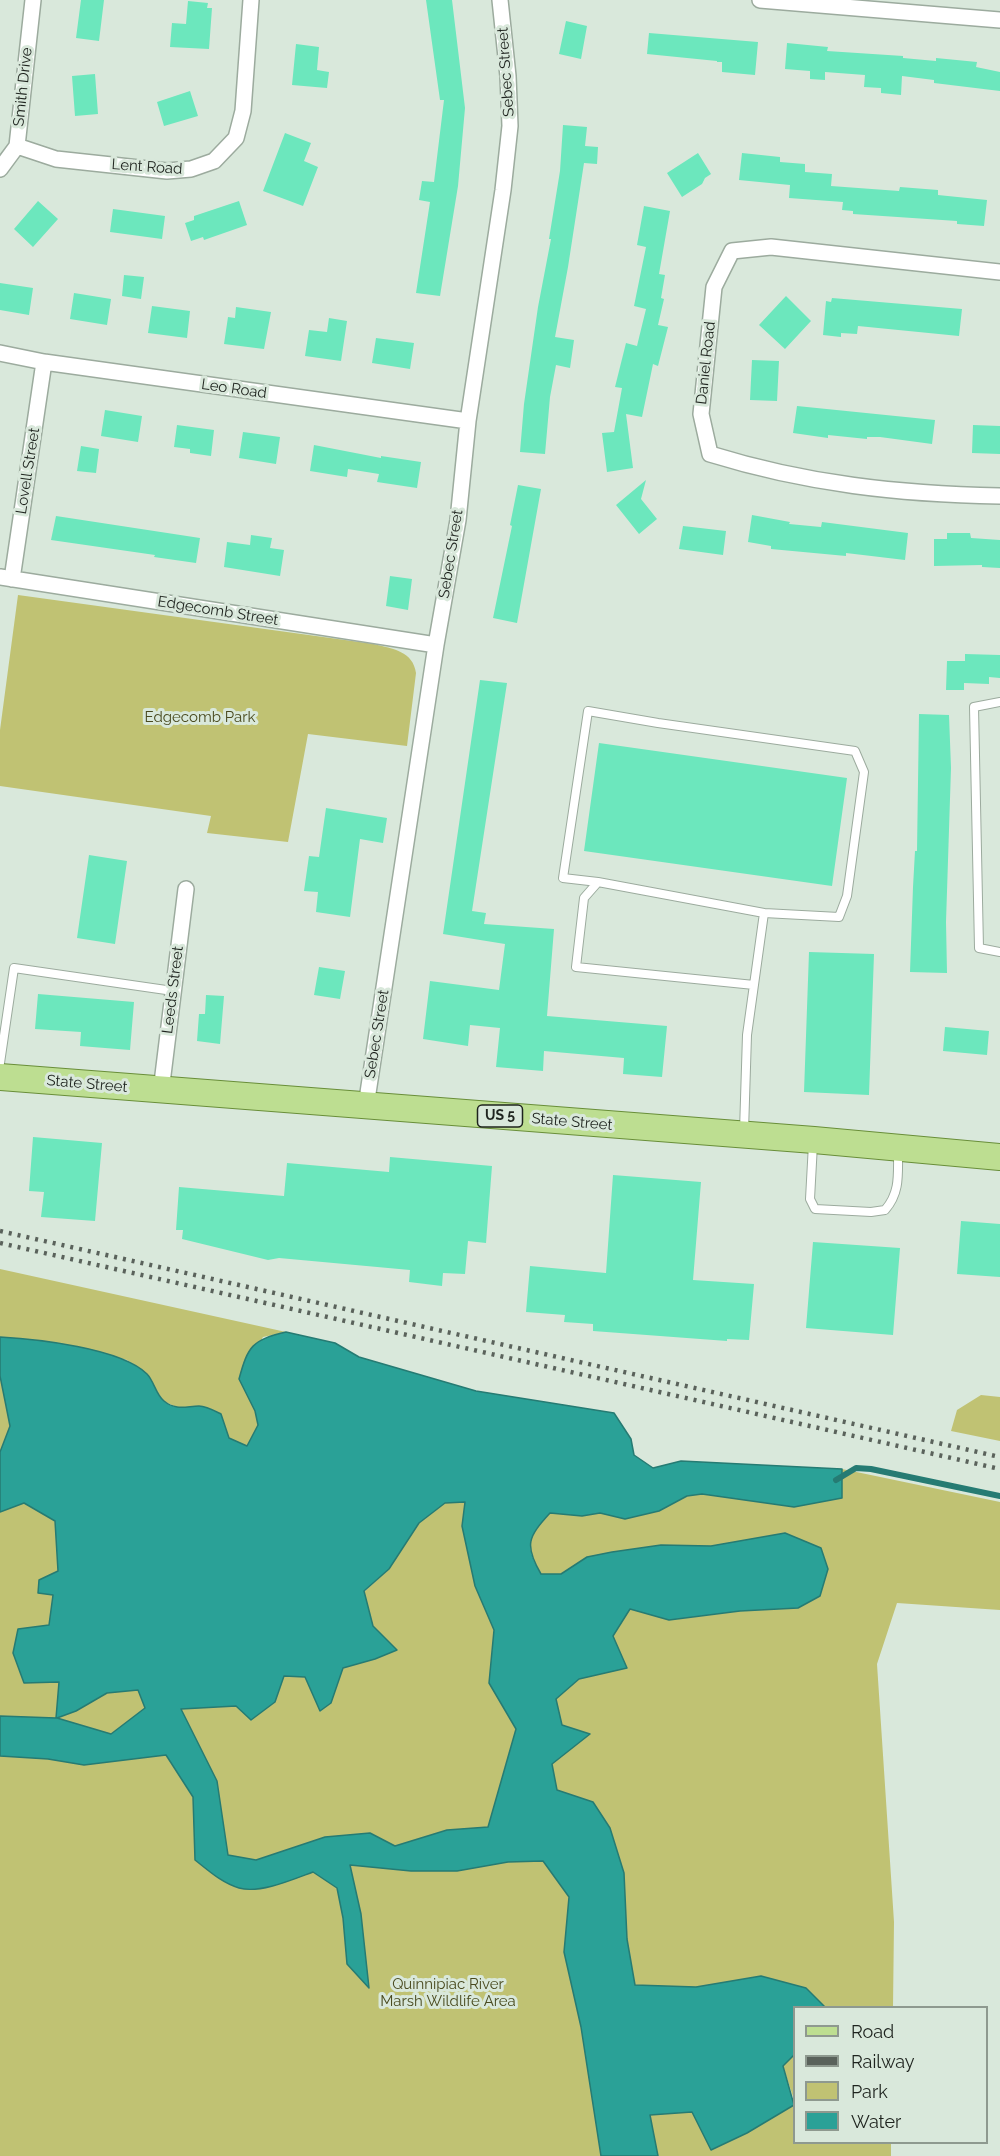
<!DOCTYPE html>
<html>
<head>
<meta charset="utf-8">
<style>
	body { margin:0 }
	#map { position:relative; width:1000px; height:2156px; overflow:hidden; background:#d9e8db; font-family:Raleway,sans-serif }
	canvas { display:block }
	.legend { position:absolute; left:793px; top:2006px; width:195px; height:138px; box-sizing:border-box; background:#d9e8db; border:2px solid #8e998f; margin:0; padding:8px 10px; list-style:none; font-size:18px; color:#1e231e }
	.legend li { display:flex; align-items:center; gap:12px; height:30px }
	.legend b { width:30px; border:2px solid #8e998f }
</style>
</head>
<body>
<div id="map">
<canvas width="1000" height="2156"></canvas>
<ul class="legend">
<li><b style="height:8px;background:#bdde91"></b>Road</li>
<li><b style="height:8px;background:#5a625b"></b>Railway</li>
<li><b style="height:16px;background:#c0c273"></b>Park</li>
<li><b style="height:16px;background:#2aa197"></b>Water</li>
</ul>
</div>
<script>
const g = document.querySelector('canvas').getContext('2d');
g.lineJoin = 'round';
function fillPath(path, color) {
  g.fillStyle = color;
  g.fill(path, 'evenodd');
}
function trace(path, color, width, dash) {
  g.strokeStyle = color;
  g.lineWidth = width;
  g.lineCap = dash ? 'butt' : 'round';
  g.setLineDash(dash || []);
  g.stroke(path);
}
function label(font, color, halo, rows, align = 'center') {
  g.font = font + ' Raleway,sans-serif';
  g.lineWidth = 6;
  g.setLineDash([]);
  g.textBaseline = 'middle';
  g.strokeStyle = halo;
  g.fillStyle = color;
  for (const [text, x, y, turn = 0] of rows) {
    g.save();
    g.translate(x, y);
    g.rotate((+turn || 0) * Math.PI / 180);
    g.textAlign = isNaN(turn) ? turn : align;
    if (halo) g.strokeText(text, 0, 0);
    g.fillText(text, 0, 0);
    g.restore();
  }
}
fillPath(new Path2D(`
	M 18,595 L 374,644 C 393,649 413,651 416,673 L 407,746 L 308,734 L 288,842 L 207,833 L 211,816 L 0,786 L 0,730 Z
	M 0,1269 L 286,1332 L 263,1337 L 239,1379 L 255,1411 L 258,1425 L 247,1446 L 229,1438 L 202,1406 L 181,1409 L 163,1401 L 147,1374 L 127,1360 L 115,1357 L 275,1702 L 284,1676 L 305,1677 L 331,1703 L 343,1668 L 375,1659 L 373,1626 L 364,1592 L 389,1569 L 419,1523 L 445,1503 L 466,1502 L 462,1526 L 475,1586 L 494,1630 L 489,1683 L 516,1729 L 501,1781 L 587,1816 L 635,2156 L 0,2156 Z
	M 981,1395 L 1000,1397 L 1000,1441 L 951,1431 L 957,1410 Z
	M 842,1469 L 1000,1502 L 1000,1610 L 897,1603 L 877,1664 L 894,1922 L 893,2007 L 825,2007 L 806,1988 L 761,1976 L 696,1987 L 635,1986 L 627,1940 L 593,1802 L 557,1790 L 552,1764 L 589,1734 L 562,1725 L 556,1699 L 579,1679 L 626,1668 L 613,1636 L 630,1609 L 670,1620 L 740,1611 L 798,1608 L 785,1533 L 711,1546 L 661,1545 L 612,1552 L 587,1557 L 561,1574 L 541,1574 C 524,1543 527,1538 550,1513 L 582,1516 L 600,1513 L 625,1519 L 659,1511 L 687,1496 L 702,1494 L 794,1507 L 841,1498 Z
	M 794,2055 L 794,2100 L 783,2066 Z
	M 794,2105 L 794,2142 L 891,2143 L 891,2156 L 658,2156 L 649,2115 L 692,2112 L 711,2150 L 747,2133 Z`), '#c0c273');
const water = new Path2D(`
	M 286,1332 L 335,1343 L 359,1357 L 476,1391 L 614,1413 L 631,1439 L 634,1455 L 653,1468 L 681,1461 L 842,1469 L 842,1498 L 794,1507 L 702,1494 L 687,1496 L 659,1511 L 625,1519 L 600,1513 L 582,1516 L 550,1513 C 528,1537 524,1545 541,1574 L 561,1574 L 587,1557 L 612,1552 L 661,1545 L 711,1546 L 785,1533 L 821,1548 L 828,1569 L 820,1596 L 798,1608 L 740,1611 L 669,1620 L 630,1609 L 613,1636 L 627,1668 L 579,1679 L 556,1699 L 562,1725 L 590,1734 L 552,1764 L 557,1790 L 593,1802 L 610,1828 L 624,1873 L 627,1939 L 635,1985 L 696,1987 L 761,1976 L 806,1988 L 825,2007 L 794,2008 L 794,2055 L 783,2066 L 794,2105 L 747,2133 L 711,2150 L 692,2112 L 650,2115 L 658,2156 L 601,2156 L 581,2027 L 564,1952 L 569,1897 L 543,1861 L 508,1862 L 457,1871 L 411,1871 L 350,1865 L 361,1914 L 369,1988 L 347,1964 L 343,1918 L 337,1888 L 313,1872 C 294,1879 260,1894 239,1888 C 222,1883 209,1871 195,1860 L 193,1797 L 166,1755 L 84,1765 L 48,1759 L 0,1756 L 0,1716 L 56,1718 L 59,1682 L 24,1683 L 13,1653 L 18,1629 L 49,1625 L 53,1595 L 38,1593 L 39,1580 L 58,1571 L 55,1521 L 24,1503 L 0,1512 L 0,1452 L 10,1426 L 0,1376 L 0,1337 C 36,1339 121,1348 147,1374 C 154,1381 156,1395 164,1401 C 176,1411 187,1406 199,1406 C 206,1406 215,1411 221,1414 L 229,1438 L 247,1446 L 258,1425 L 255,1411 L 239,1379 C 248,1346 252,1340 286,1332 ZM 465,1502 L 462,1526 L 475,1586 L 494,1630 L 489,1683 L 516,1729 L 488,1827 L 447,1830 L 395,1846 L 370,1833 L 325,1837 L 256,1860 L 228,1855 L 217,1781 L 181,1709 L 236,1706 L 251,1720 L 275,1702 L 284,1676 L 305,1677 L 320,1711 L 331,1703 L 343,1668 L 375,1659 L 397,1650 L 373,1626 L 364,1591 L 389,1569 L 419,1523 L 445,1503 ZM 138,1690 L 145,1708 L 111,1734 L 57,1718 L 76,1711 L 107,1693 Z`);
fillPath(water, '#2aa197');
trace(water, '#267b73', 1.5);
trace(new Path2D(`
	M 836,1480 L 856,1468 L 871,1469 L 1000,1496`), '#267b73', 6);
fillPath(new Path2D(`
	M 81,0 L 104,0 L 99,41 L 76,38 Z
	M 426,0 L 452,0 L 465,108 L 458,186 L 440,296 L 416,293 L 430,202 L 419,200 L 422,181 L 434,182 L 444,100 L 440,100 Z
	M 188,1 L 208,3 L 207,8 L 212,8 L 209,49 L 170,47 L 172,23 L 186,24 Z
	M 566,21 L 587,26 L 581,59 L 559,54 Z
	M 649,33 L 758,42 L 755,75 L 722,72 L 722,62 L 717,62 L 717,61 L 647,54 Z
	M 787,43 L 828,47 L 827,51 L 903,56 L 903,58 L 936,61 L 936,58 L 977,62 L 976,67 L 1000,72 L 1000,91 L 934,83 L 934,80 L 902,76 L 901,95 L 881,93 L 881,88 L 864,87 L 865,75 L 825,72 L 825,80 L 810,79 L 810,71 L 785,69 Z
	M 296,44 L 319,47 L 317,70 L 329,72 L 327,88 L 292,85 Z
	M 95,74 L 98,114 L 75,116 L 72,76 Z
	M 190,91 L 198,116 L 164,126 L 157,102 Z
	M 563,125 L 587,127 L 585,146 L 598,147 L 597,164 L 584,163 L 568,267 L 555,337 L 574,340 L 570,368 L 556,365 L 550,397 L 545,454 L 520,452 L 524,404 L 538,307 L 551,239 L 549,239 L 560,171 Z
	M 285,133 L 311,143 L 304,161 L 318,167 L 303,206 L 263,191 Z
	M 698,153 L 711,174 L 705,178 L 702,184 L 682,197 L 667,173 Z
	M 742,153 L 780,157 L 780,162 L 805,164 L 805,172 L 832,174 L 831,186 L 899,191 L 900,187 L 938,190 L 938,195 L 987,200 L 984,226 L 957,224 L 957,221 L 853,214 L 853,211 L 842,210 L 843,202 L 789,198 L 790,185 L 739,180 Z
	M 38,201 L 58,219 L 33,247 L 14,229 Z
	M 239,201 L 247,225 L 204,240 L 203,237 L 191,241 L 185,223 L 194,220 L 194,216 Z
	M 644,206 L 670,211 L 659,274 L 665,275 L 661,298 L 664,299 L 658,325 L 668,327 L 658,366 L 653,364 L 642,417 L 626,414 L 633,468 L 607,472 L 602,433 L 614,432 L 622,388 L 615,387 L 626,343 L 637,346 L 646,309 L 634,306 L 646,247 L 637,245 Z
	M 113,209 L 165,216 L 162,239 L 110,232 Z
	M 124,275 L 144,277 L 141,299 L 122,296 Z
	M 0,283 L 33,288 L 29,315 L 0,310 Z
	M 74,293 L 111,299 L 107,325 L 70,319 Z
	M 786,296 L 811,321 L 785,349 L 759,325 Z
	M 832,298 L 962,309 L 959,336 L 858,326 L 857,334 L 841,333 L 841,337 L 823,335 L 826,301 L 831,302 Z
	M 152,306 L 190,311 L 187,338 L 148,333 Z
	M 236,307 L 271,312 L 264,349 L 224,344 L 228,317 L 235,318 Z
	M 329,318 L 347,321 L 341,361 L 305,356 L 309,330 L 327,332 Z
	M 376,338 L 414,343 L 410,369 L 372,363 Z
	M 752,360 L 779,361 L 777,401 L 750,400 Z
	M 797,406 L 935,420 L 932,444 L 880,437 L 867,437 L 867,439 L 828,435 L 828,438 L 793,433 Z
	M 105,410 L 142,416 L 138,442 L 101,436 Z
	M 177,425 L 214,430 L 211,456 L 190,453 L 190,449 L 174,447 Z
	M 973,425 L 1000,426 L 1000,454 L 972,453 Z
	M 243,432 L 280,437 L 276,464 L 239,458 Z
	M 314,445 L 381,458 L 381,456 L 421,462 L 417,488 L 377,482 L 379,474 L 348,469 L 347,477 L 310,471 Z
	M 81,446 L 99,449 L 96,473 L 77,471 Z
	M 646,480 L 641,499 L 657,519 L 639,534 L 616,505 Z
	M 518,485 L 541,489 L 517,623 L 493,618 L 512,526 L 510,525 Z
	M 752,515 L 790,522 L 789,524 L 821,527 L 822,522 L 908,533 L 905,560 L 846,553 L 846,556 L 771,549 L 771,546 L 748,542 Z
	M 56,516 L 200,538 L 196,563 L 154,557 L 155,555 L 51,540 Z
	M 683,526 L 726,531 L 723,555 L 679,549 Z
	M 947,533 L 970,533 L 971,538 L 1000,540 L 1000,568 L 982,567 L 982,565 L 934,566 L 934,539 L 947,539 Z
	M 251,535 L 272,538 L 270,548 L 284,550 L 280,576 L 224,567 L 227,542 L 250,545 Z
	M 390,576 L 412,579 L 408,610 L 386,606 Z
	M 965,654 L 1000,655 L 1000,678 L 989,677 L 989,684 L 964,683 L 964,690 L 946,690 L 947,661 L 965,661 Z
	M 480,680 L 507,683 L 472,911 L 486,913 L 484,924 L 554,929 L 547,1016 L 667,1026 L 662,1077 L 623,1074 L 624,1058 L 544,1051 L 543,1071 L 496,1067 L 500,1028 L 470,1025 L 468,1046 L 423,1039 L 430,981 L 499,990 L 505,944 L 443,934 Z
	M 919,714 L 949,715 L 951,768 L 946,922 L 947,973 L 910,972 L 913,887 L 915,851 L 917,851 Z
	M 599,743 L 847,778 L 832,886 L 584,851 Z
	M 326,808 L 387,818 L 383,843 L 360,839 L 350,917 L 316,912 L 318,892 L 304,891 L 309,856 L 319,857 Z
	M 89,855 L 127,861 L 115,944 L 77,938 Z
	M 809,952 L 874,954 L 869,1095 L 804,1092 Z
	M 319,967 L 345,971 L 340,999 L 314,995 Z
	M 38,994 L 134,1002 L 130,1050 L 80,1046 L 81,1032 L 35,1029 Z
	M 206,995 L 224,996 L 220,1044 L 197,1041 L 199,1014 L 205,1014 Z
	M 945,1027 L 989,1031 L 987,1055 L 943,1051 Z
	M 33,1137 L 102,1143 L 95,1221 L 41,1217 L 44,1192 L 29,1191 Z
	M 390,1157 L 492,1166 L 486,1243 L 468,1241 L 465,1274 L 443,1273 L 442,1286 L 409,1282 L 410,1270 L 279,1258 L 268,1260 L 182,1239 L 183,1230 L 176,1230 L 179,1187 L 284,1196 L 287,1163 L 389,1172 Z
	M 613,1175 L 701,1182 L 693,1280 L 754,1284 L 749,1340 L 727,1339 L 727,1341 L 593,1331 L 593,1324 L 564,1322 L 565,1315 L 526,1312 L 530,1266 L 606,1273 Z
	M 961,1221 L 1000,1224 L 1000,1277 L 957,1274 Z
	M 813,1242 L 900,1248 L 893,1335 L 806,1328 Z`), '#6ce7bd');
const lane = new Path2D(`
	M 1000,702 L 974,707 L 979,948 L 1000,952
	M 598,882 L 563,878 L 588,711 L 658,723 L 855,751 L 864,772 L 847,896 L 839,917 L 764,913 L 747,1035 L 744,1131
	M 754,985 L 576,967 L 584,898 L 598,882 L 764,913
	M 0,1063 L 14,968 L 173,991
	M 813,1144 L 810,1199 L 815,1209 L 871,1212 L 885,1210 C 900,1193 898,1175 898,1153`);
const street = new Path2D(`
	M 760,0 L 1000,20
	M 17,146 L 56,159 L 167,171 L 191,169 L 214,161 L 236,138 L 243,111 L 251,0
	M 0,169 L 17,146 L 33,0
	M 1000,272 L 771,247 L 732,251 L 714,287 L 701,414 L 710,454 C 807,484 899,494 1000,496
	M 0,353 L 44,362 L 468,421
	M 0,577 L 436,645
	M 12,579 L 44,362
	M 161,1091 L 186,889
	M 366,1106 L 436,645 L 458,520 L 468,421 L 503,190 L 510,126 L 508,76 L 500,0`);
const primary = new Path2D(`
	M 0,1077 L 814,1140 L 1000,1157`);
trace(lane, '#9cab9e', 10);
trace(street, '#9cab9e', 18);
trace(primary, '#698e39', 28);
trace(lane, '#fff', 8);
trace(street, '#fff', 15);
trace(primary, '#bdde91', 26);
trace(new Path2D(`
	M 0,1231 L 1000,1457
	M 0,1243 L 1000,1469`), '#5a625b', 4.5, [3, 6]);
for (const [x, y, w] of [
	[500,1116,45]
]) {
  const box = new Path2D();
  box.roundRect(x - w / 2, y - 11, w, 22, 4.5);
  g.fillStyle = '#d9e8db';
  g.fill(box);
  trace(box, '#1e231e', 1.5);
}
label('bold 14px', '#1e231e', null, [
	["US 5",500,1116]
]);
label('15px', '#1e231e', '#d9e8db', [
	["Sebec Street",506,72,-94],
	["Smith Drive",23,87,-84],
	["Lent Road",147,167,4],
	["Daniel Road",706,363,-84],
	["Leo Road",234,389,8],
	["Lovell Street",28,471,-81],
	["Sebec Street",451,554,-81],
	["Edgecomb Street",218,611,9],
	["Leeds Street",173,990,-83],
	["Sebec Street",377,1034,-81],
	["State Street",87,1084,5],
	["State Street",572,1122,5]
]);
label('15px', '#494a1f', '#d9e8db', [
	["Edgecomb Park",200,717],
	["Quinnipiac River",448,1984],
	["Marsh Wildlife Area",448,2001]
]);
</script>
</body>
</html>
